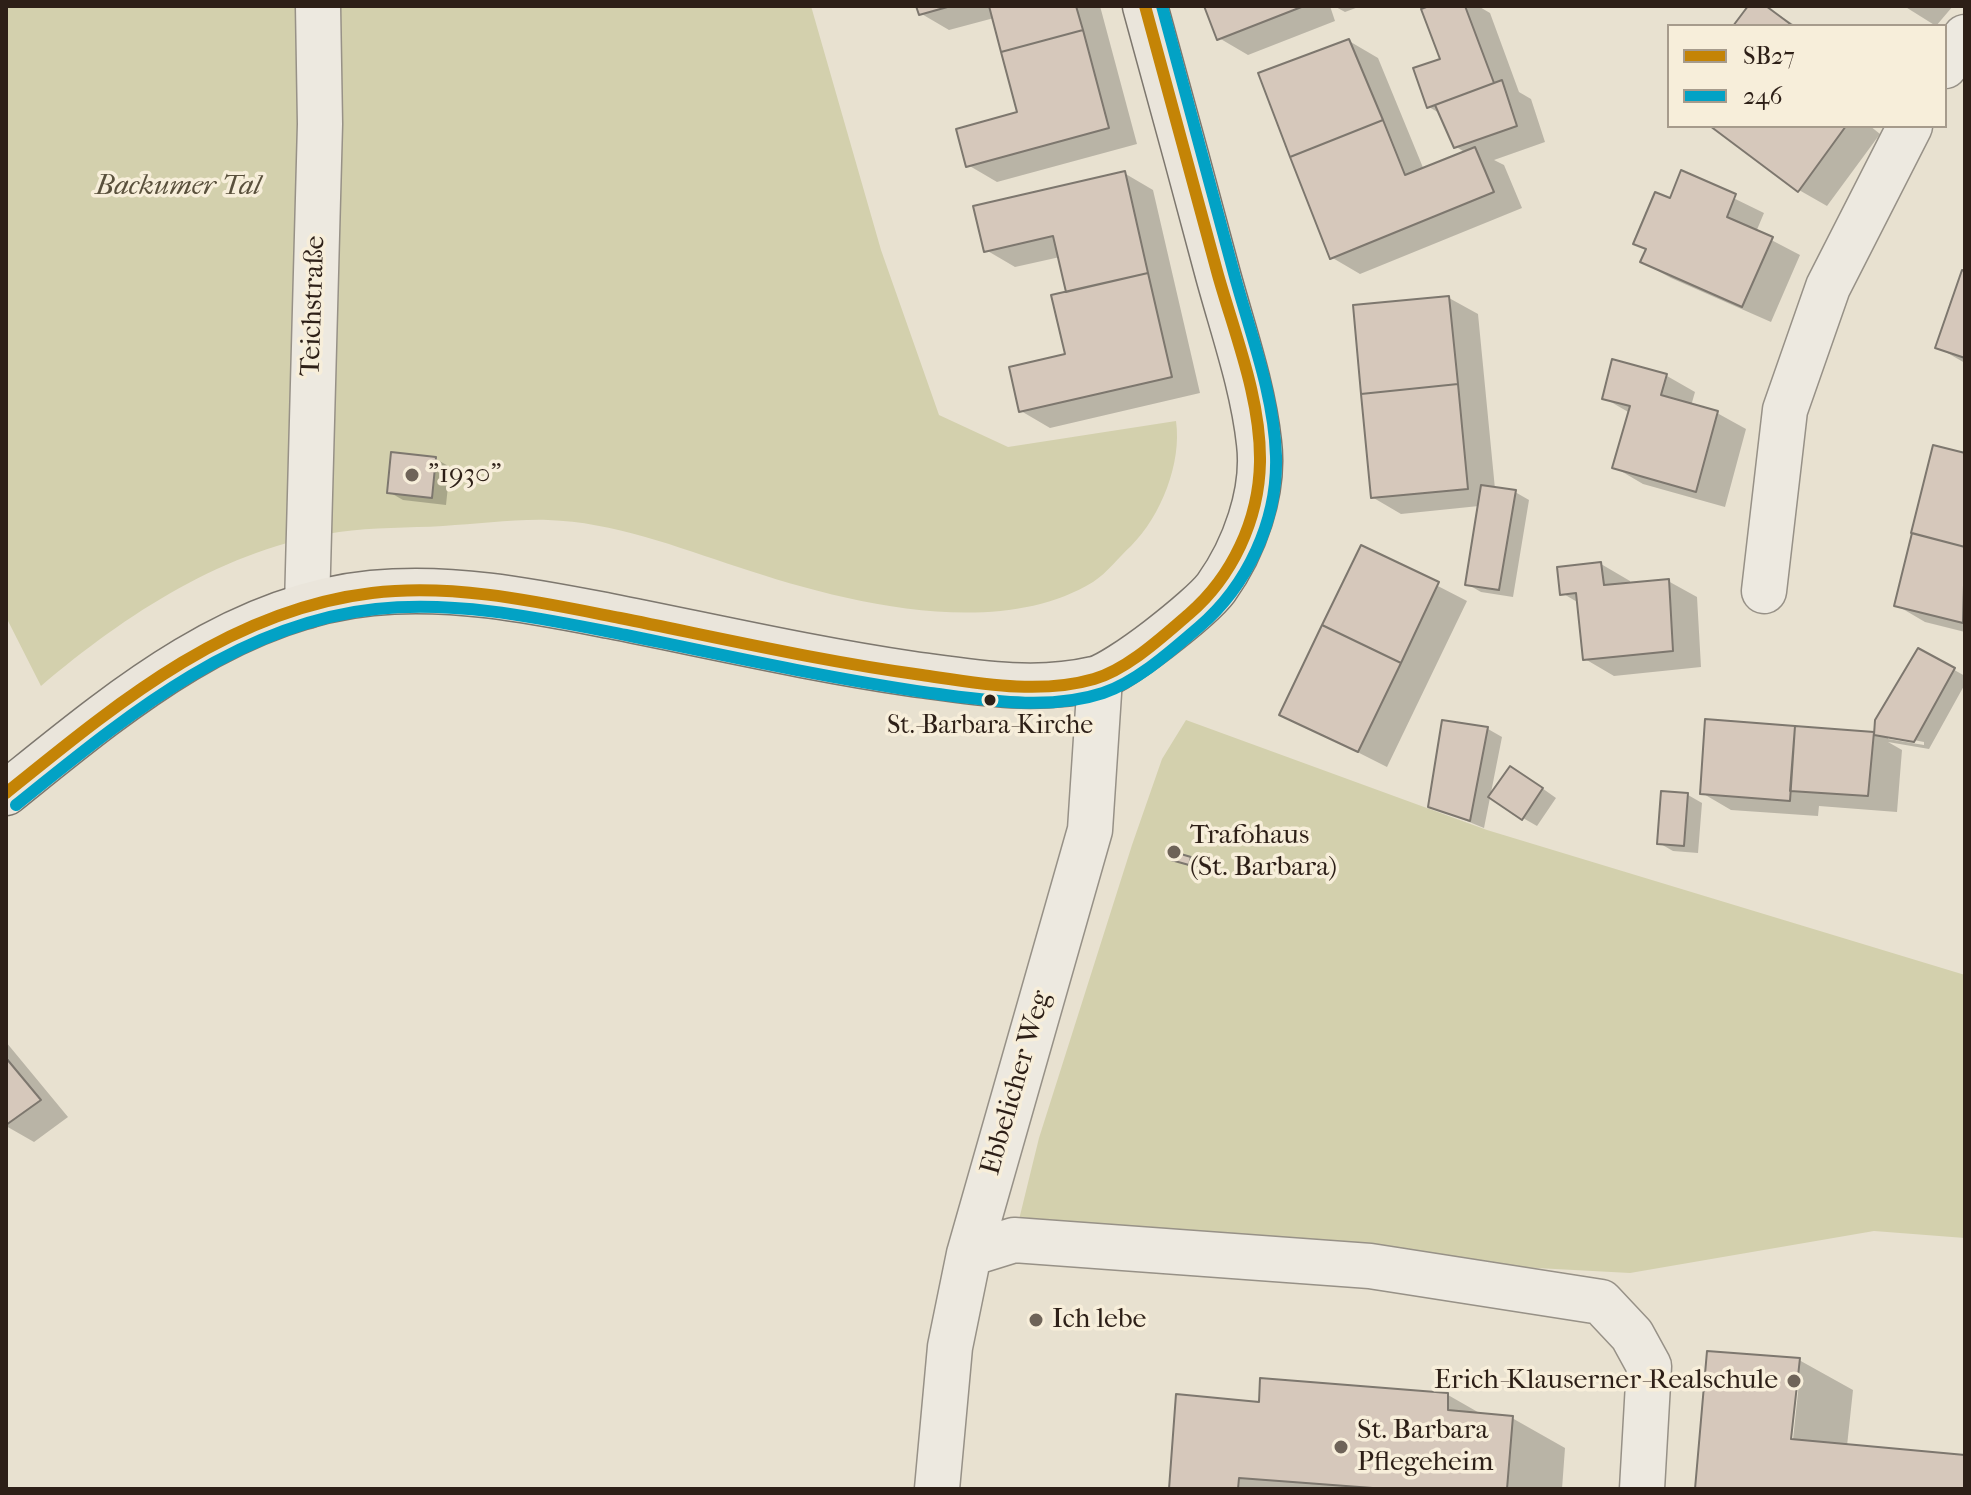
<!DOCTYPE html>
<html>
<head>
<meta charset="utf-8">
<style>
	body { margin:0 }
	#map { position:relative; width:1971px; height:1495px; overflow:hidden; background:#e8e1d0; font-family:"IM FELL French Canon",serif }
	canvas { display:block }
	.frame { position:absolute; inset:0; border:8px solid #2d1f17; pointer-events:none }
	.legend { position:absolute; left:1667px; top:24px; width:280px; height:104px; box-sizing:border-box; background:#f7eeda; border:2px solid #a69b8c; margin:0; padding:10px 14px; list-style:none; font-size:24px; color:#2d1f17 }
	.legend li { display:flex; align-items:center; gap:16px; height:40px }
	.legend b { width:40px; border:2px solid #a69b8c }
</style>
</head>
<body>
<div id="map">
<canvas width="1971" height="1495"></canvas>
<div class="frame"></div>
<ul class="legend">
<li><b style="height:10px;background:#c48406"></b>SB27</li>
<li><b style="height:10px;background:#02a2c5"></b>246</li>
</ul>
</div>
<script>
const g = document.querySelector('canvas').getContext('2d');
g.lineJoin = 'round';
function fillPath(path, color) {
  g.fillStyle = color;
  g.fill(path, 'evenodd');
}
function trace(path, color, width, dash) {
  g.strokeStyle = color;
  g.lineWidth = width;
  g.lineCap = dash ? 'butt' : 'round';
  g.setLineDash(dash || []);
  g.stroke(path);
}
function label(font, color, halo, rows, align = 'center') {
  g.font = font + ' "IM FELL French Canon",serif';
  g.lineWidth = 7;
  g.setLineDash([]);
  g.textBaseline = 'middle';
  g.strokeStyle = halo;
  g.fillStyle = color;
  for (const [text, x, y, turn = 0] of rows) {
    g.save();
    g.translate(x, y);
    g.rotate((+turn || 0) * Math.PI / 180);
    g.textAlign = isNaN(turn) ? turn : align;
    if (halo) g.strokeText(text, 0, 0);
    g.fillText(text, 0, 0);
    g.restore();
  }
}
fillPath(new Path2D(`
	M 6,6 L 811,6 L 881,250 L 939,415 L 1008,447 L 1176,421 C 1182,463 1161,516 1131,546 C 1119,557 1107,573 1093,582 C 995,642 840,601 738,567 C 677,547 613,522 548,520 C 514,519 478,524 443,526 C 409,528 373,527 339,532 C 226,548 126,614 41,686 L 6,617 Z
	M 1186,720 L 1487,830 L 1965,975 L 1965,1238 L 1874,1231 L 1630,1273 L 1014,1240 L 1039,1138 L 1132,845 L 1162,759 Z`), '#d3d0ad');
fillPath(new Path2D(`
	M 918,6 L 1100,6 L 1137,144 L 997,182 L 968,165 L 1020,114 L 994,18 L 949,30 L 920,13 Z
	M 1206,6 L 1330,6 L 1335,21 L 1248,55 L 1219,38 Z
	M 1334,6 L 1361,6 L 1345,12 Z
	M 1434,6 L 1478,6 L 1490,13 L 1519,92 L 1531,99 L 1545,142 L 1494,160 L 1504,165 L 1522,208 L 1360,274 L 1331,257 L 1349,41 L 1378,58 L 1424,170 L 1466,153 L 1455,146 L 1441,114 L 1429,107 L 1442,60 Z
	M 1751,6 L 1765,6 L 1796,26 L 1736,26 Z
	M 1904,6 L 1953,6 L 1936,26 Z
	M 1713,126 L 1870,126 L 1880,134 L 1827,206 L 1799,190 Z
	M 1124,173 L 1153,190 L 1200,393 L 1050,428 L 1021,411 L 1067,355 L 1069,294 L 1060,257 L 1015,267 L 986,250 Z
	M 1682,173 L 1764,213 L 1756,232 L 1800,255 L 1771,322 L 1671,278 L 1642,262 Z
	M 1965,268 L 1965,363 L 1937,347 Z
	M 1449,298 L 1478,314 L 1495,489 L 1515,492 L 1529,500 L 1513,597 L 1481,592 L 1467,584 L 1479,506 L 1401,514 L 1372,497 Z
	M 1613,361 L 1667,376 L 1695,392 L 1691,406 L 1717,413 L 1746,429 L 1725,507 L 1643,484 L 1614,467 L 1630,413 L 1604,398 Z
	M 1965,455 L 1965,632 L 1925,622 L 1896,605 Z
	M 436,459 L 450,467 L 446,505 L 403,500 L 389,492 Z
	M 1362,547 L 1467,601 L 1387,767 L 1282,714 Z
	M 1601,564 L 1630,581 L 1630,584 L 1668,581 L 1697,597 L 1701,667 L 1614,676 L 1585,659 L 1579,603 L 1562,593 Z
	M 1919,650 L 1965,676 L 1965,684 L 1929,749 L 1888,742 L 1902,750 L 1897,812 L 1819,806 L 1818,816 L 1731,810 L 1702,793 L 1707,721 L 1876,734 ZM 1888,735 L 1924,742 L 1924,745 L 1888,739 Z
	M 1443,722 L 1488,729 L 1502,737 L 1484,828 L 1430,806 Z
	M 1525,776 L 1556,798 L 1537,826 L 1523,818 Z
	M 1688,795 L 1702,803 L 1698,853 L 1673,851 L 1659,843 Z
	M 1190,858 L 1204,867 L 1203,872 L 1173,859 Z
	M 6,1042 L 68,1117 L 34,1142 L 6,1126 Z
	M 1799,1360 L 1853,1390 L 1847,1446 L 1965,1457 L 1965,1489 L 1697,1489 ZM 1795,1383 L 1799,1383 L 1792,1449 L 1788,1449 Z
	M 1448,1395 L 1483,1415 L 1512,1418 L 1565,1448 L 1562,1489 L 1171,1489 L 1261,1404 Z`), '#0003');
const building = new Path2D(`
	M 916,6 L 951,6 L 919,15 Z
	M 989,6 L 1076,6 L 1083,30 L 1001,52 Z
	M 1204,6 L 1304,6 L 1217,40 Z
	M 1429,6 L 1465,6 L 1494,83 L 1427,108 L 1413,68 L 1440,59 L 1421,9 Z
	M 1748,6 L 1766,6 L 1793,26 L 1733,26 Z
	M 1083,30 L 1109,128 L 966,167 L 956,129 L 1017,112 L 1001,52 Z
	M 1349,39 L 1383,120 L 1290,157 L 1258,73 Z
	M 1502,80 L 1517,126 L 1454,148 L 1435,105 Z
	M 1383,120 L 1405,175 L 1475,147 L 1494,192 L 1330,259 L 1290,157 Z
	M 1710,126 L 1846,126 L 1798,192 Z
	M 1681,170 L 1736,194 L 1727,217 L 1773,237 L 1742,307 L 1640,262 L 1646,249 L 1633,244 L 1655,192 L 1670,198 Z
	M 1125,171 L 1148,273 L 1066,292 L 1053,236 L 984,252 L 973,206 Z
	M 1962,270 L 1965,271 L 1965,358 L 1935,348 Z
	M 1148,273 L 1172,377 L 1019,412 L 1009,367 L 1065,354 L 1051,295 Z
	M 1449,296 L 1458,384 L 1361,394 L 1353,305 Z
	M 1612,359 L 1667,374 L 1661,395 L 1718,411 L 1696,492 L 1612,468 L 1630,406 L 1602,399 Z
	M 1458,384 L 1468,489 L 1371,498 L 1361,394 Z
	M 1933,445 L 1965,453 L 1965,547 L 1911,533 Z
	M 391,452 L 436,457 L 432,498 L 387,493 Z
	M 1481,485 L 1516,490 L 1499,590 L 1465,585 Z
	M 1912,533 L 1965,547 L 1963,623 L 1894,606 Z
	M 1361,545 L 1439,582 L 1401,663 L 1322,625 Z
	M 1601,562 L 1604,585 L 1669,579 L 1673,651 L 1583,660 L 1576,593 L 1560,595 L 1557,567 Z
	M 1322,625 L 1401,663 L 1358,752 L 1279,715 Z
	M 1918,648 L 1955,668 L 1914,742 L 1874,735 L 1875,720 Z
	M 1705,719 L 1795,726 L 1790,801 L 1700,794 Z
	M 1442,720 L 1488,727 L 1470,821 L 1428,807 Z
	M 1795,726 L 1874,732 L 1868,796 L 1790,791 Z
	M 1510,766 L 1543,788 L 1522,820 L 1488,797 Z
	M 1661,791 L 1688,793 L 1684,846 L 1657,844 Z
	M 1174,852 L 1191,857 L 1189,865 L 1171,860 Z
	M 6,1058 L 41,1100 L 6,1125 Z
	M 1707,1351 L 1800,1358 L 1791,1439 L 1965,1455 L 1965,1489 L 1695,1489 Z
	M 1260,1378 L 1448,1393 L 1448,1410 L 1513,1416 L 1507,1489 L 1386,1489 L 1239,1478 L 1238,1489 L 1169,1489 L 1176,1394 L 1259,1402 Z`);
fillPath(building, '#d6c8bb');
trace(building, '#7d776e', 2);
const minor = new Path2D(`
	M 1945,66 L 1965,37
	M 1764,591 L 1785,410 L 1828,287 L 1910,126
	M 307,606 L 320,124 L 318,6
	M 969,1254 L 1014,1240 L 1370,1266 L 1601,1302 L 1632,1335 L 1649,1366 L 1642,1489
	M 937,1489 L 950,1347 L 969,1254 L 1090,830 L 1100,678`);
const major = new Path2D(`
	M 6,793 C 113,707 229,607 372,593 C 452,585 532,601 610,616 C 711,636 811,659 913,674 C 972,682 1034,693 1094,679 C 1118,674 1201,608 1216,588 C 1244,549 1265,492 1259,443 C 1253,387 1233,330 1218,275 C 1194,185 1170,96 1145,6`);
trace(minor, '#979187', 47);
trace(major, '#7d776e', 47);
trace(minor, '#ede9e0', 44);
trace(major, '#eae5db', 44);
trace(new Path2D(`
	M 6,793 C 115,705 228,610 372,593 C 454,583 539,602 620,618 C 720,638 820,661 922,675 C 977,683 1039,695 1094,679 C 1128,669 1162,637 1189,614 C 1232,577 1259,520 1260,462 C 1261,399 1235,335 1218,275 C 1193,185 1170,96 1145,6`), '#c48406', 12);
trace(new Path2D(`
	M 16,805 C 122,720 235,624 376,609 C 459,600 544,619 626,635 C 727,656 828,678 930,693 C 985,700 1049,711 1103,693 C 1138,681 1171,651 1199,627 C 1247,586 1278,521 1276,456 C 1274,395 1251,335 1235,277 C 1210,187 1187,96 1162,6`), '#02a2c5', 12);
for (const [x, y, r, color] of [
	[412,475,8,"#6e6358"],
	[990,700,7,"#2d1f17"],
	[1174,852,8,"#6e6358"],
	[1036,1320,8,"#6e6358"],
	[1794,1381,8,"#6e6358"],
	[1341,1447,8,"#6e6358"]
]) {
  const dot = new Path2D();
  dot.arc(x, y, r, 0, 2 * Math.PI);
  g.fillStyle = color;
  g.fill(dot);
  trace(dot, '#f7eeda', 3);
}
label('26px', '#2d1f17', '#f7eeda', [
	["St.-Barbara-Kirche",990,727]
]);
label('italic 28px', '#59503c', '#f7eeda', [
	["Backumer Tal",178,187]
]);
label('28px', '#2d1f17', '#f7eeda', [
	["Teichstraße",314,306,-88],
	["Ebbelicher Weg",1017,1083,-74]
]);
label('28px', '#2d1f17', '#f7eeda', [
	["\"1930\"",428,475],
	["Trafohaus",1190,836],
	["(St. Barbara)",1190,868],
	["Ich lebe",1052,1320],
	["Erich-Klauserner-Realschule",1778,1381,"right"],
	["St. Barbara",1357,1431],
	["Pflegeheim",1357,1463]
], 'left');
</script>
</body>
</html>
